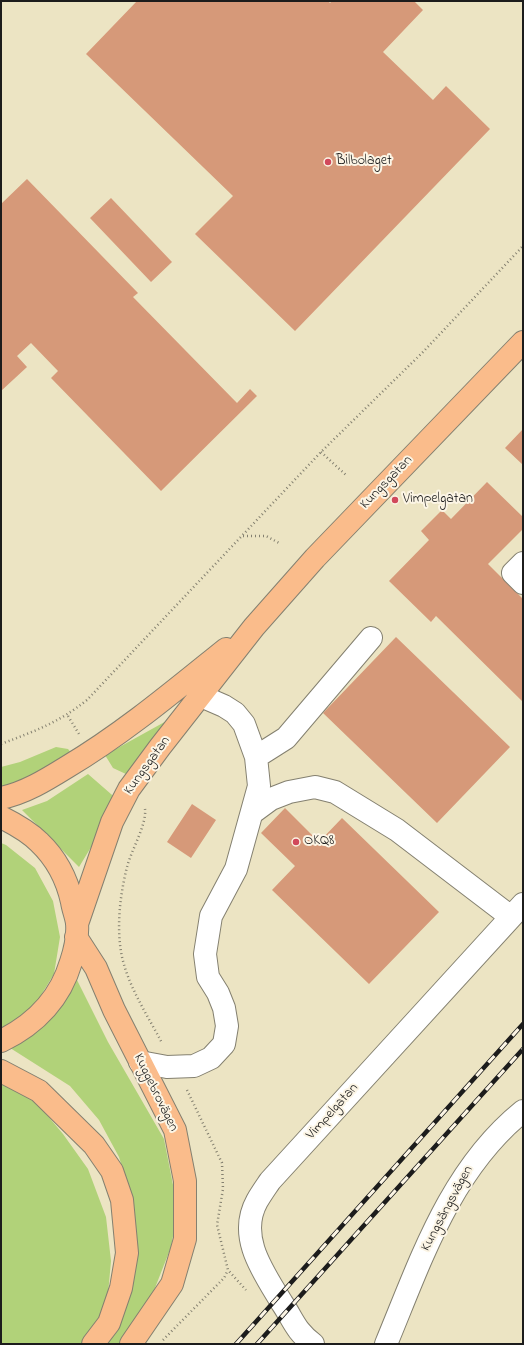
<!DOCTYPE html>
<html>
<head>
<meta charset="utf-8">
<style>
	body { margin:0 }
	#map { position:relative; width:524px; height:1345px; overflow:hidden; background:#ece4c3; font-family:"Indie Flower",sans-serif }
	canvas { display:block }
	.frame { position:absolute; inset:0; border:2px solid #1c1c1c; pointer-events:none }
</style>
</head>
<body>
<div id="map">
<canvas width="524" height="1345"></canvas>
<div class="frame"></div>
</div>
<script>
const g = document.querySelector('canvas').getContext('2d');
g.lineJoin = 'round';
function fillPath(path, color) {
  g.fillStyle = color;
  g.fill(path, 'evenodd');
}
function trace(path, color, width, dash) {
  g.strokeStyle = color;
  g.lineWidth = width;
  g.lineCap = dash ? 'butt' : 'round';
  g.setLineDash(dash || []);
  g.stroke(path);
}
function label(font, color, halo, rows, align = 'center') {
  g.font = font + ' "Indie Flower",sans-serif';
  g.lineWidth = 4;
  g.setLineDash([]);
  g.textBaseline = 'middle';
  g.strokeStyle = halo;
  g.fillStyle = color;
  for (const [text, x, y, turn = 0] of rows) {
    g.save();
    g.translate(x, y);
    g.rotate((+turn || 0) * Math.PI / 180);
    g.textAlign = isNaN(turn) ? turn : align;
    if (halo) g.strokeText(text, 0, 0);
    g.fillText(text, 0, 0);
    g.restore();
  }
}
fillPath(new Path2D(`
	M 179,714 L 128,775 L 113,768 L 105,755 Z
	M 56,747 L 68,749 L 73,755 L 33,778 L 1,787 L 1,767 L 20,762 Z
	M 88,774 L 119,801 L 79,867 L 22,810 L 47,801 Z
	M 1,843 L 6,845 L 35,868 L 53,901 L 60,937 L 54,974 L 35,1005 L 1,1031 Z
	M 77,980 L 108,1042 L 164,1139 L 174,1190 L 176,1220 L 171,1247 L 153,1293 L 120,1344 L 100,1344 L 132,1199 L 119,1157 L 99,1120 L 70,1086 L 7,1046 L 57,1002 Z
	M 1,1084 L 32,1097 L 63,1134 L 88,1169 L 106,1217 L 111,1261 L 108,1294 L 92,1336 L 84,1344 L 1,1344 Z`), '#b1d279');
fillPath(new Path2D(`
	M 137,1 L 328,1 L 330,3 L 332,1 L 414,1 L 423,10 L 383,52 L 433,100 L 446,86 L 490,129 L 295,331 L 195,234 L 233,196 L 86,54 Z
	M 27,179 L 138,293 L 133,297 L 237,403 L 250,389 L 257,396 L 161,491 L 51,378 L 58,371 L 31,343 L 17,356 L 27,367 L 1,391 L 1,204 Z
	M 111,198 L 172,262 L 151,282 L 90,218 Z
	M 523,429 L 523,465 L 505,448 Z
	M 487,482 L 523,517 L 523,529 L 488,564 L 523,599 L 523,702 L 436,616 L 431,622 L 389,581 L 429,540 L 421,531 L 442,510 L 451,519 Z
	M 396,637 L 510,747 L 437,823 L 323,713 Z
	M 192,804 L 216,820 L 191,858 L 167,842 Z
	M 285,808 L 319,842 L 342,818 L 439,912 L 369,984 L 272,890 L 295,866 L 261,833 Z`), '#d69979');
const minor = new Path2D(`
	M 523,563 L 513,573 L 523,583
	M 256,757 L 286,738 L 371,638
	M 252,813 L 271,799 L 289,792 L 315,787 L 335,792 L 397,830 L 511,917
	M 140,1062 L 167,1067 L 194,1066 L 211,1058 L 224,1044 L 227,1026 L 224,1008 L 218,993 L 208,977 L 205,954 L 211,916 L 236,869 L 259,786 L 256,757 L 244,724 L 235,713 L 224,706 L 201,696
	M 313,1344 C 295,1330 294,1321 282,1303 C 264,1273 237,1237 257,1201 C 261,1194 266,1187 270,1181 L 523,904
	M 386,1344 C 421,1260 450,1170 523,1111`);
const major = new Path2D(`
	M 1,798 C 25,793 46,780 67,767 C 124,733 175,690 226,649
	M 1,817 C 15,824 28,831 39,842 C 57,859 67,879 72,902 C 73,909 76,916 77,923 C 78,935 75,950 71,962 C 60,999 36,1024 1,1041
	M 77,924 L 112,822 L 129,789 L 160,747 L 254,627 L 315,558 L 523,342
	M 76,937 L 96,968 L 114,1010 L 175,1130 L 185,1181 L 185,1239 L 172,1284 L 131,1344
	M 1,1071 L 39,1091 L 94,1145 L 112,1171 L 122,1200 L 127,1253 L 121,1288 L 109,1323 L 93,1344`);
trace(minor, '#848070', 24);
trace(major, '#848070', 24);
trace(new Path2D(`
	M 321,452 L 347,476
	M 243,536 L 266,536 L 281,544
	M 68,716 L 79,734
	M 1,744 C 35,731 58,723 87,700 L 321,452 L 423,352 L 523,246
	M 145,809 C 147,824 131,851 127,867 C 120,895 116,928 122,957 C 129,988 148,1016 162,1043
	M 187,1090 L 222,1163 L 223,1189 L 217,1225 L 228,1270 L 246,1290
	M 163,1340 L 224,1278 L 228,1270`), '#848070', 2.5, [1, 3]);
trace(minor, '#fff', 22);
trace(major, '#fabc8b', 22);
const rail = new Path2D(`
	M 236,1344 L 523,1024
	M 257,1344 L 523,1049`);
trace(rail, '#1c1c1c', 4.5);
trace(rail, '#fcf5e5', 3, [9]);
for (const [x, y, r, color] of [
	[328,162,4,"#d1495b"],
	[395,500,4,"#d1495b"],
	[296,842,4,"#d1495b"]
]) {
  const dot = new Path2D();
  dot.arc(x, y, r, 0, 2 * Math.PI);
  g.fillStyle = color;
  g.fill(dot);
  trace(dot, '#fcf5e5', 1.5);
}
label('14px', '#1c1c1c', '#fcf5e5', [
	["Bilbolaget",336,162],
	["Vimpelgatan",403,500],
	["OKQ8",304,842]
], 'left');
label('14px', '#1c1c1c', '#fcf5e5', [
	["Kungsgatan",387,483,-46],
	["Kungsgatan",148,766,-54],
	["Kuggebrovägen",155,1093,64],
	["Vimpelgatan",333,1112,-48],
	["Kungsängsvägen",448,1209,-62]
]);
</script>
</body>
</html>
